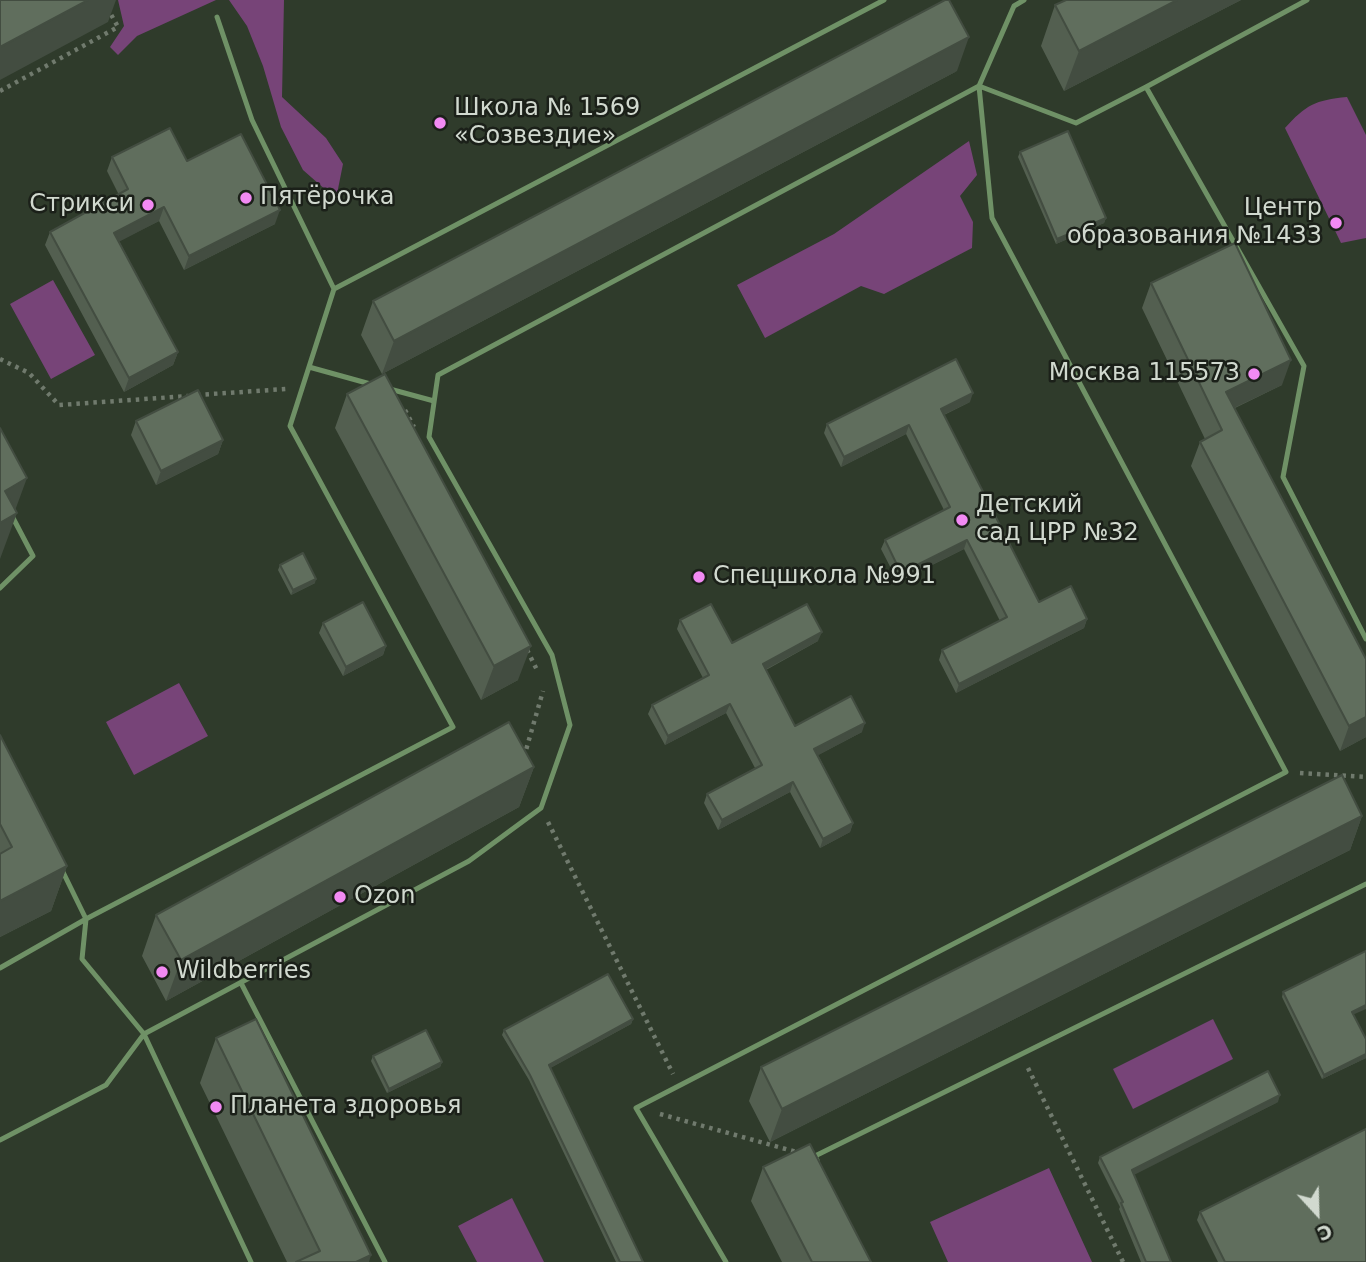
<!DOCTYPE html>
<html>
<head>
<meta charset="utf-8">
<style>
	body { margin:0 }
	#map { position:relative; width:1366px; height:1262px; overflow:hidden; background:#2f3b2b; font-family:"DejaVu Sans",sans-serif }
	canvas { display:block }
	.north { position:absolute; left:1282px; top:1178px; width:70px; height:70px; -webkit-text-stroke:5px #1b2019; paint-order:stroke; rotate:158deg; font-size:19px; font-weight:700; line-height:28px; text-align:center; color:#d1d9cf }
	.north::after { content:''; display:block; margin:auto; width:24px; height:32px; background:#d1d9cf; clip-path:polygon(50% 0,100% 100%,50% 72%,0 100%) }
</style>
</head>
<body>
<div id="map">
<canvas width="1366" height="1262"></canvas>
<div class="north">С</div>
</div>
<script>
const g = document.querySelector('canvas').getContext('2d');
g.lineJoin = 'round';
function fillPath(path, color) {
  g.fillStyle = color;
  g.fill(path, 'evenodd');
}
function trace(path, color, width, dash) {
  g.strokeStyle = color;
  g.lineWidth = width;
  g.lineCap = dash ? 'butt' : 'round';
  g.setLineDash(dash || []);
  g.stroke(path);
}
function label(font, color, halo, rows, align = 'center') {
  g.font = font + ' "DejaVu Sans",sans-serif';
  g.lineWidth = 5;
  g.setLineDash([]);
  g.textBaseline = 'middle';
  g.strokeStyle = halo;
  g.fillStyle = color;
  for (const [text, x, y, turn = 0] of rows) {
    g.save();
    g.translate(x, y);
    g.rotate((+turn || 0) * Math.PI / 180);
    g.textAlign = isNaN(turn) ? turn : align;
    if (halo) g.strokeText(text, 0, 0);
    g.fillText(text, 0, 0);
    g.restore();
  }
}
fillPath(new Path2D(`
	M 118,0 L 216,0 L 137,36 L 118,55 L 110,47 L 124,26 Z
	M 229,0 L 284,0 L 282,97 L 326,138 L 343,164 L 336,199 L 303,170 L 281,127 L 263,66 L 247,26 Z
	M 1347,97 L 1366,135 L 1366,238 L 1341,243 L 1285,128 C 1306,105 1315,100 1347,97 Z
	M 969,141 L 977,175 L 960,196 L 973,222 L 972,248 L 884,294 L 861,286 L 765,338 L 737,285 L 834,234 Z
	M 53,280 L 95,355 L 51,379 L 10,304 Z
	M 179,683 L 208,736 L 134,775 L 106,722 Z
	M 1213,1019 L 1233,1059 L 1133,1109 L 1113,1069 Z
	M 1049,1168 L 1092,1262 L 948,1262 L 930,1222 Z
	M 512,1198 L 544,1262 L 477,1262 L 458,1226 Z`), '#774478');
trace(new Path2D(`
	M 0,91 L 118,27 L 103,0
	M 0,359 L 29,373 L 59,405 L 188,396
	M 197,395 L 286,389
	M 405,410 L 414,427
	M 527,650 L 537,670
	M 524,757 L 543,691
	M 1300,773 L 1366,777
	M 548,822 L 673,1074
	M 1028,1068 L 1123,1262
	M 660,1114 L 800,1153`), '#707a6d', 4.5, [3.5, 5]);
trace(new Path2D(`
	M 1307,0 L 1146,87 L 1304,366 L 1283,477 L 1366,639
	M 334,289 L 884,0
	M 309,367 L 374,385
	M 386,388 L 434,401
	M 0,588 L 33,556 L 12,516
	M 62,870 L 86,919 L 82,959 L 144,1034 L 251,1262
	M 0,968 L 86,919 L 453,727 L 290,426 L 334,289 L 252,120 L 217,17
	M 241,983 L 385,1262
	M 0,1140 L 106,1085 L 144,1034 L 469,861 L 541,808 L 570,725 L 552,655 L 429,437 L 438,375 L 979,86 L 1076,123 L 1146,87
	M 817,1160 L 815,1156 L 1366,884
	M 726,1262 L 636,1108 L 1286,772 L 992,218 L 979,86 L 1014,6 L 1024,0`), '#6f9166', 5);
fillPath(new Path2D(`
	M 1066,0 L 1241,0 L 1064,91 L 1041,46 L 1055,5 Z
	M 957,71 L 382,374 L 361,335 L 373,301 Z
	M 1020,152 L 1106,218 L 1104,223 L 1056,244 L 1018,157 Z
	M 112,157 L 187,161 L 275,224 L 184,270 L 159,221 L 119,241 L 178,352 L 173,365 L 124,392 L 45,245 L 50,232 L 119,195 L 107,171 Z
	M 1151,283 L 1282,385 L 1235,408 L 1366,659 L 1366,737 L 1340,751 L 1191,466 L 1200,442 L 1205,439 L 1142,308 Z
	M 347,394 L 518,680 L 481,700 L 335,428 Z
	M 970,402 L 944,415 L 1039,602 L 1087,619 L 1084,628 L 956,693 L 939,660 L 942,650 L 1000,621 L 964,549 L 898,582 L 881,549 L 885,540 L 944,510 L 906,434 L 841,467 L 824,433 L 827,424 Z
	M 136,421 L 223,440 L 218,454 L 156,485 L 131,435 Z
	M 280,565 L 315,583 L 291,595 L 278,570 Z
	M 680,620 L 732,643 L 818,641 L 766,670 L 795,726 L 862,732 L 818,755 L 853,823 L 850,832 L 820,848 L 790,792 L 718,830 L 704,803 L 707,794 L 755,768 L 726,713 L 665,745 L 648,714 L 652,705 L 703,678 L 677,629 Z
	M 323,623 L 386,646 L 383,655 L 343,676 L 319,633 Z
	M 0,735 L 67,866 L 51,911 L 0,937 Z
	M 534,767 L 519,807 L 166,1001 L 142,956 L 156,915 Z
	M 1362,816 L 1350,850 L 770,1142 L 749,1101 L 761,1067 Z
	M 1283,992 L 1354,1015 L 1366,1039 L 1366,1058 L 1322,1079 L 1282,997 Z
	M 633,1019 L 631,1024 L 550,1068 L 643,1262 L 616,1262 L 529,1080 L 502,1035 L 504,1030 Z
	M 216,1038 L 369,1262 L 287,1262 L 200,1083 Z
	M 373,1056 L 442,1062 L 440,1067 L 387,1093 L 371,1061 Z
	M 1278,1102 L 1134,1174 L 1171,1262 L 1141,1262 L 1119,1209 L 1120,1207 L 1098,1163 L 1100,1157 Z
	M 763,1167 L 871,1262 L 782,1262 L 751,1201 Z
	M 1200,1212 L 1366,1262 L 1218,1262 L 1197,1220 Z`), '#535f50');
fillPath(new Path2D(`
	M 88,0 L 116,0 L 108,22 L 0,80 L 0,47 Z
	M 1177,0 L 1241,0 L 1064,91 L 1079,51 Z
	M 969,37 L 957,71 L 382,374 L 394,341 Z
	M 164,207 L 159,221 L 109,247 L 114,233 Z
	M 280,210 L 275,224 L 184,270 L 189,256 Z
	M 1106,218 L 1104,223 L 1056,244 L 1057,239 Z
	M 178,352 L 173,365 L 124,392 L 129,378 Z
	M 1291,360 L 1282,385 L 1217,416 L 1226,392 Z
	M 973,393 L 970,402 L 937,418 L 941,409 Z
	M 909,425 L 906,434 L 841,467 L 844,457 Z
	M 223,440 L 218,454 L 156,485 L 161,471 Z
	M 27,478 L 13,516 L 17,513 L 0,559 L 0,505 L 5,491 Z
	M 967,540 L 964,549 L 898,582 L 901,573 Z
	M 316,579 L 315,583 L 291,595 L 293,590 Z
	M 1087,619 L 1084,628 L 956,693 L 959,684 Z
	M 822,632 L 818,641 L 759,673 L 763,664 Z
	M 386,646 L 383,655 L 343,676 L 346,667 Z
	M 531,646 L 518,680 L 481,700 L 494,666 Z
	M 730,704 L 726,713 L 665,745 L 668,736 Z
	M 1366,717 L 1366,737 L 1340,751 L 1349,726 Z
	M 865,723 L 862,732 L 811,759 L 814,749 Z
	M 534,767 L 519,807 L 166,1001 L 181,960 Z
	M 793,782 L 790,792 L 718,830 L 722,820 Z
	M 1362,816 L 1350,850 L 770,1142 L 782,1109 Z
	M 853,823 L 850,832 L 820,848 L 823,839 Z
	M 67,866 L 51,911 L 0,937 L 0,901 Z
	M 1366,1005 L 1366,1009 L 1350,1016 L 1352,1012 Z
	M 633,1019 L 631,1024 L 547,1070 L 549,1065 Z
	M 1366,1054 L 1366,1058 L 1322,1079 L 1324,1075 Z
	M 442,1062 L 440,1067 L 387,1093 L 389,1089 Z
	M 1280,1095 L 1278,1102 L 1130,1177 L 1132,1170 Z
	M 371,1255 L 369,1262 L 356,1262 Z`), '#434d41');
const building = new Path2D(`
	M 0,0 L 88,0 L 0,47 Z
	M 945,0 L 949,0 L 969,37 L 394,341 L 373,301 Z
	M 1066,0 L 1177,0 L 1079,51 L 1055,5 Z
	M 170,128 L 187,161 L 241,134 L 280,210 L 189,256 L 164,207 L 114,233 L 178,352 L 129,378 L 50,232 L 128,189 L 112,157 Z
	M 1068,131 L 1106,218 L 1057,239 L 1020,152 Z
	M 1235,243 L 1291,360 L 1226,392 L 1366,659 L 1366,717 L 1349,726 L 1200,442 L 1222,430 L 1151,283 Z
	M 956,359 L 973,393 L 941,409 L 1039,602 L 1071,586 L 1087,619 L 959,684 L 942,650 L 1007,617 L 967,540 L 901,573 L 885,540 L 950,507 L 909,425 L 844,457 L 827,424 Z
	M 385,374 L 531,646 L 494,666 L 347,394 Z
	M 198,390 L 223,440 L 161,471 L 136,421 Z
	M 0,428 L 27,478 L 5,491 L 17,513 L 0,523 Z
	M 303,553 L 316,579 L 293,590 L 280,565 Z
	M 363,602 L 386,646 L 346,667 L 323,623 Z
	M 711,604 L 732,643 L 807,604 L 822,632 L 763,664 L 795,726 L 851,696 L 865,723 L 814,749 L 853,823 L 823,839 L 793,782 L 722,820 L 707,794 L 762,765 L 730,704 L 668,736 L 652,705 L 709,675 L 680,620 Z
	M 509,722 L 534,767 L 181,960 L 156,915 Z
	M 0,735 L 67,866 L 0,901 L 0,854 L 12,847 L 0,824 Z
	M 1342,775 L 1362,816 L 782,1109 L 761,1067 Z
	M 1366,951 L 1366,1005 L 1352,1012 L 1366,1039 L 1366,1054 L 1324,1075 L 1283,992 Z
	M 608,974 L 633,1019 L 549,1065 L 643,1262 L 620,1262 L 530,1075 L 504,1030 Z
	M 256,1019 L 371,1255 L 356,1262 L 296,1262 L 320,1251 L 216,1038 Z
	M 426,1030 L 442,1062 L 389,1089 L 373,1056 Z
	M 1268,1071 L 1280,1095 L 1132,1170 L 1171,1262 L 1146,1262 L 1121,1203 L 1123,1202 L 1100,1157 Z
	M 1366,1129 L 1366,1262 L 1225,1262 L 1200,1212 Z
	M 810,1144 L 871,1262 L 812,1262 L 763,1167 Z`);
fillPath(building, '#606e5d');
trace(building, '#434d41', 2);
for (const [x, y, r, color] of [
	[440,123,7,"#f28af3"],
	[246,198,7,"#f28af3"],
	[148,205,7,"#f28af3"],
	[1336,223,7,"#f28af3"],
	[1254,374,7,"#f28af3"],
	[962,520,7,"#f28af3"],
	[699,577,7,"#f28af3"],
	[340,897,7,"#f28af3"],
	[162,972,7,"#f28af3"],
	[216,1107,7,"#f28af3"]
]) {
  const dot = new Path2D();
  dot.arc(x, y, r, 0, 2 * Math.PI);
  g.fillStyle = color;
  g.fill(dot);
  trace(dot, '#1b2019', 2.5);
}
label('24px', '#d1d9cf', '#1b2019', [
	["Школа № 1569",454,109],
	["«Созвездие»",454,137],
	["Пятёрочка",260,198],
	["Стрикси",134,205,"right"],
	["Центр",1322,209,"right"],
	["образования №1433",1322,237,"right"],
	["Москва 115573",1240,374,"right"],
	["Детский",976,506],
	["сад ЦРР №32",976,534],
	["Спецшкола №991",713,577],
	["Ozon",354,897],
	["Wildberries",176,972],
	["Планета здоровья",230,1107]
], 'left');
</script>
</body>
</html>
